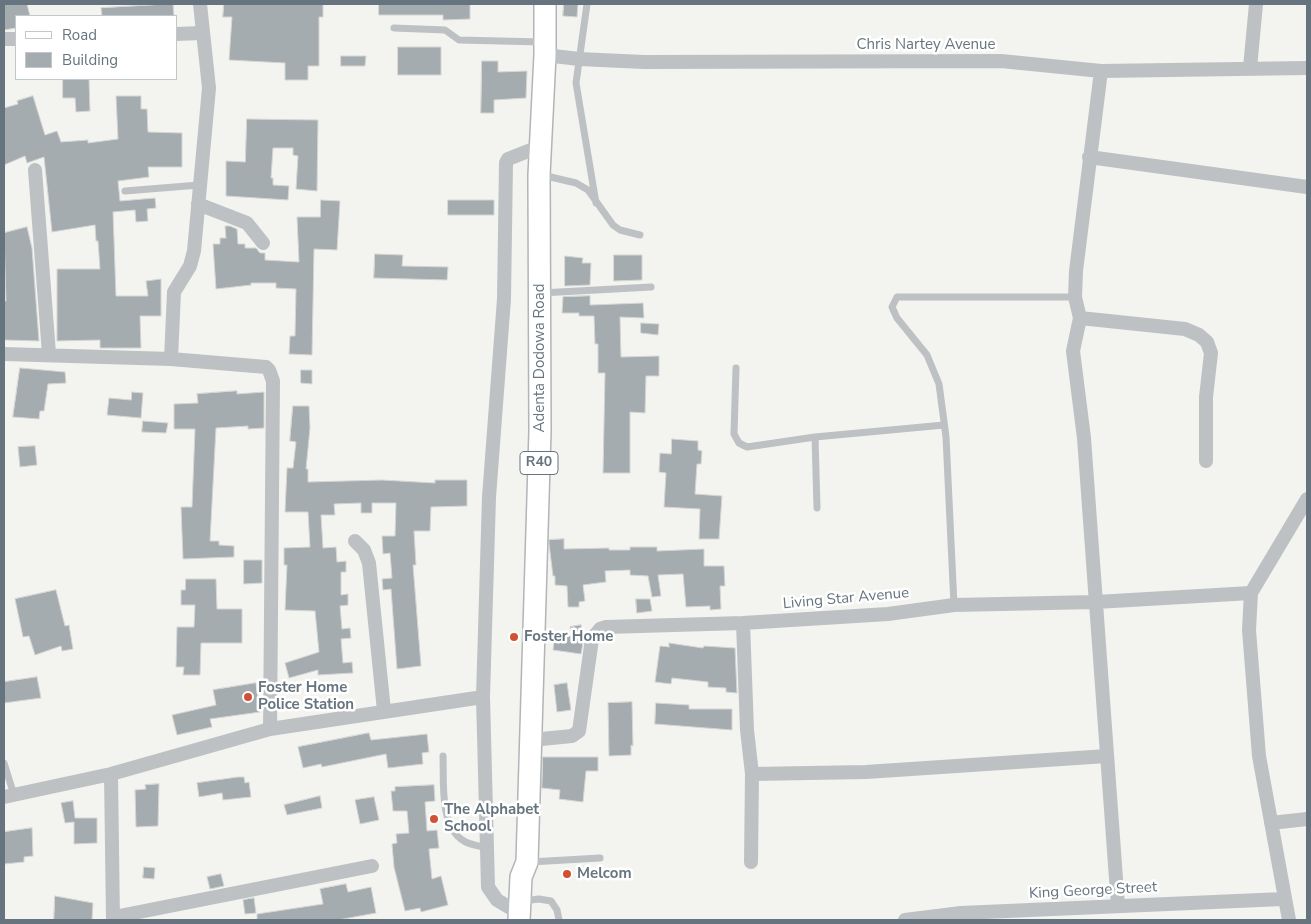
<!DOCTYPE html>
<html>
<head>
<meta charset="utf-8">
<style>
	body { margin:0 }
	#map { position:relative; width:1311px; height:924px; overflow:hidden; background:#f3f3f0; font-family:"Nunito Sans",sans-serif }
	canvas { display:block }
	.frame { position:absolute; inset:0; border:5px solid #65747e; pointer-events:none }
	.legend { position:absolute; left:15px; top:15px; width:162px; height:65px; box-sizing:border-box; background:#fff; border:1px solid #c1c7cb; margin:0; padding:6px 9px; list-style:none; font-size:15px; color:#65747e }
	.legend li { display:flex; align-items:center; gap:10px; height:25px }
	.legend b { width:25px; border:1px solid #c1c7cb }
</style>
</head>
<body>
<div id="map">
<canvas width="1311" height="924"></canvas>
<div class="frame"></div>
<ul class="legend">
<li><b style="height:6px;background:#fff"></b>Road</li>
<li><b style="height:14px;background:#a5acb0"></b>Building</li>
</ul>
</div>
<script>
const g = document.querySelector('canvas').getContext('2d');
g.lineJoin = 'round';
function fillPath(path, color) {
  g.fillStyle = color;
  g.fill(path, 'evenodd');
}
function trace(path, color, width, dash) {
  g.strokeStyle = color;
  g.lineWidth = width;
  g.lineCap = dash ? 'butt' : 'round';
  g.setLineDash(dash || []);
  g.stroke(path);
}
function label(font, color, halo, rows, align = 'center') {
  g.font = font + ' "Nunito Sans",sans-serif';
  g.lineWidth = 5;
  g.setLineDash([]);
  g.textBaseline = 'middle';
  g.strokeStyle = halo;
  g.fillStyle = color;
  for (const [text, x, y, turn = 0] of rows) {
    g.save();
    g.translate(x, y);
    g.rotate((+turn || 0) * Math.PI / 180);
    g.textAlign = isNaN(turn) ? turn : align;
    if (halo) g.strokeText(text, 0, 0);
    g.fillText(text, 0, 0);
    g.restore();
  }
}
const building = new Path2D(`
	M 4,4 L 27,4 L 30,16 L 16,16 L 16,28 L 4,30 Z
	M 173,4 L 174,16 L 102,16 L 101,8 Z
	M 224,4 L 323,4 L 323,17 L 319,17 L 319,66 L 308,66 L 308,80 L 285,80 L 285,63 L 229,60 L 232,17 L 223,17 Z
	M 379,4 L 470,4 L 470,19 L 443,20 L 443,15 L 379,15 Z
	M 564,4 L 578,4 L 577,17 L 563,16 Z
	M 398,47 L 441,47 L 441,75 L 398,75 Z
	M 341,56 L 366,56 L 365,66 L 341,66 Z
	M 482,61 L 498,61 L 498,72 L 527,71 L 526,98 L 494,100 L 494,113 L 481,113 Z
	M 63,79 L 89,79 L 90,111 L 76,112 L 75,98 L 63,98 Z
	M 33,96 L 45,135 L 57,131 L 61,142 L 88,140 L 88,143 L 118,139 L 116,96 L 141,96 L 141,109 L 147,109 L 148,132 L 182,133 L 182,167 L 148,167 L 149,177 L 118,181 L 120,201 L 155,198 L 156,208 L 147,209 L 148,221 L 136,222 L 135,210 L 113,212 L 116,296 L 148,296 L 146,281 L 161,279 L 161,316 L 140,316 L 141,348 L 100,348 L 100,340 L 57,341 L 57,269 L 100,269 L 98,241 L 96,241 L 95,225 L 52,232 L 44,157 L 27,163 L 25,156 L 4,165 L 4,108 L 18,104 L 17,101 Z
	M 247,119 L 318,120 L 317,191 L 296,189 L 298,156 L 293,155 L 293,148 L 273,148 L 271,178 L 273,178 L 273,185 L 289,186 L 288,200 L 226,196 L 226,161 L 245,162 Z
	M 321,200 L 340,201 L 337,250 L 314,249 L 312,355 L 289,354 L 290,336 L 295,336 L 296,289 L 276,288 L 276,283 L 251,283 L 251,285 L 216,289 L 213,244 L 220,244 L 220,238 L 226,238 L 225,226 L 230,226 L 237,229 L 238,244 L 245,244 L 245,248 L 256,248 L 260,253 L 265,253 L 265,260 L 299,262 L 297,217 L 320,217 Z
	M 448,200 L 494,200 L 494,215 L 448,215 Z
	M 27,227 L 32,248 L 39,341 L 4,340 L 4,301 L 6,301 L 4,233 Z
	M 375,254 L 403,255 L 402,266 L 448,267 L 447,280 L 374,278 Z
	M 614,255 L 642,255 L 642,280 L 614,281 Z
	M 565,256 L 583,258 L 582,263 L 591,263 L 590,285 L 565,286 Z
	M 590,296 L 590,305 L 643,303 L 644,318 L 620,317 L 621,357 L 659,356 L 659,376 L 646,376 L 645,413 L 630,412 L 630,473 L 603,473 L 605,373 L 598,373 L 598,344 L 595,344 L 594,316 L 579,316 L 579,313 L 562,313 L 563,297 Z
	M 641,323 L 659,324 L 658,335 L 641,333 Z
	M 20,368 L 65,372 L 66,383 L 48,384 L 44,411 L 40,411 L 39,419 L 13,417 Z
	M 301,370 L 312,370 L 312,384 L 301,383 Z
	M 237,391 L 237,394 L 264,392 L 264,428 L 248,429 L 248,426 L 216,428 L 210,541 L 219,541 L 219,545 L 234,546 L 234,557 L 183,559 L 181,507 L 192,507 L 195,429 L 174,429 L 174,404 L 198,403 L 197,394 Z
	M 132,392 L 143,393 L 141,418 L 107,415 L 109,398 L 131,400 Z
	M 293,406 L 309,406 L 310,428 L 306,469 L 308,469 L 308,482 L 382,480 L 435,483 L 435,480 L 467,480 L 467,506 L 431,507 L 430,531 L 414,531 L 416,565 L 413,565 L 421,666 L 397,669 L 391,589 L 383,590 L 382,579 L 392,578 L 390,553 L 383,554 L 382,536 L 395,536 L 396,503 L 372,503 L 372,513 L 361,513 L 361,503 L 334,504 L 335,515 L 321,515 L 323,548 L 336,547 L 337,562 L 346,561 L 346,572 L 341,572 L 341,595 L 348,594 L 348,605 L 340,606 L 342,629 L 350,628 L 351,638 L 341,639 L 343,663 L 352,662 L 353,673 L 318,675 L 318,670 L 289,678 L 285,663 L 319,652 L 315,611 L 285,610 L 287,565 L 284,565 L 284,548 L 310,547 L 308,512 L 285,512 L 287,468 L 293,468 L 296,442 L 290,441 Z
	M 143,421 L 168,423 L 166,433 L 142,432 Z
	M 672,439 L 698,441 L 698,450 L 702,451 L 701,464 L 697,464 L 695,494 L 722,496 L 719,539 L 699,539 L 700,509 L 664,507 L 666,473 L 659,472 L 660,453 L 671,454 Z
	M 35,446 L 37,465 L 20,467 L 18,447 Z
	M 564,539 L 564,549 L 609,548 L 609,550 L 630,550 L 630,547 L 657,547 L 657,551 L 704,549 L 704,566 L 724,566 L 725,586 L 720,586 L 721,609 L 710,610 L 710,606 L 686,607 L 683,574 L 658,575 L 661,596 L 652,597 L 648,576 L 630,575 L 630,570 L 605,571 L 606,582 L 583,585 L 585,601 L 579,602 L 579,607 L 568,607 L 567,586 L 555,585 L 555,576 L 553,576 L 549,544 L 549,540 Z
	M 244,560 L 262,560 L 262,583 L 244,584 Z
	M 186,579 L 216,579 L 217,609 L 242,609 L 242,643 L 201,643 L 200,675 L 183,675 L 184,667 L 176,667 L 177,627 L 194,627 L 195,605 L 181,605 L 181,590 L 185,590 Z
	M 56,590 L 65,626 L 69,625 L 73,649 L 62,651 L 61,646 L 35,655 L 29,636 L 23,637 L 15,599 Z
	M 636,599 L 650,599 L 652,611 L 637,613 Z
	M 581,625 L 584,637 L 581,654 L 553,650 L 555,634 L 572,636 L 570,627 Z
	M 669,643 L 703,648 L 704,646 L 735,648 L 737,693 L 726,692 L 726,688 L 708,687 L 708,682 L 672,678 L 671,684 L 655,682 L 660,646 L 669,647 Z
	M 37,677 L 41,698 L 4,703 L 4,682 Z
	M 256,683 L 260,712 L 210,719 L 212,727 L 177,735 L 172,715 L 216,705 L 213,690 Z
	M 567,683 L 571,710 L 557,712 L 554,685 Z
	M 632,702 L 633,746 L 631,745 L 631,755 L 609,756 L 608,703 Z
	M 656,703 L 689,705 L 689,709 L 732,709 L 732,730 L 655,724 Z
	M 369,733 L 371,740 L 427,734 L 429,752 L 422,753 L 423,764 L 388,768 L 386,754 L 322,767 L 321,764 L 303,768 L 298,747 Z
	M 543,757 L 598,757 L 598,771 L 586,771 L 583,802 L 559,799 L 560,790 L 542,788 Z
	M 238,777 L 244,777 L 245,783 L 249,782 L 251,797 L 223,800 L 222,793 L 199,797 L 197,783 Z
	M 159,784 L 158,826 L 136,827 L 135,790 L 146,789 L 145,785 Z
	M 434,785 L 435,801 L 425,802 L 427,831 L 437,830 L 439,848 L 429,849 L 432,879 L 441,876 L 448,905 L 421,912 L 420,908 L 405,911 L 394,867 L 392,844 L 397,843 L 396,834 L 409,833 L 407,811 L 393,811 L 391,791 L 395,791 L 395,787 Z
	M 320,796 L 322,808 L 287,815 L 284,805 Z
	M 374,797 L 379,820 L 360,824 L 355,800 Z
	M 73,801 L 75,818 L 97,818 L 97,843 L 74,844 L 74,822 L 65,823 L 61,803 Z
	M 32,828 L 33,856 L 24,857 L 24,862 L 4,864 L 4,832 Z
	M 144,867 L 155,868 L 154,879 L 143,878 Z
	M 221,874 L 224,886 L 210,889 L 207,877 Z
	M 346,884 L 348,892 L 371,887 L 376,913 L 338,920 L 257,920 L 257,914 L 323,904 L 320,889 Z
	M 55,896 L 93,903 L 92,920 L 54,920 Z
	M 254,898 L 256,913 L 245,914 L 243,900 Z`);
fillPath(building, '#a5acb0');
trace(building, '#d5d5d3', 1);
const primary = new Path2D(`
	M 519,920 L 521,877 L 527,862 L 540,431 L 539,175 L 545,55 L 545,4`);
trace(primary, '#b1b5b8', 24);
trace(new Path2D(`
	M 587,4 L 576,83 L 596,203
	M 394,28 L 445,30 L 459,40 L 542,42
	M 542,175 L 576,183 L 588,190 L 613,225 L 620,230 L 640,235
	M 125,191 L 199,185
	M 541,293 L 651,287
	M 736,368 L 734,434 L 739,443 L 747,447 L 815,437 L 944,425
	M 815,437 L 817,508
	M 954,605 L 946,437 L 939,384 L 927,355 L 897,318 L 892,307 L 897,297 L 1075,297
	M 443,756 C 444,780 439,827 464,841 C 470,845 480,846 486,848
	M 4,763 L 14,795
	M 530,862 L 600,858
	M 523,901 L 539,899 L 551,901 L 557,910 L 559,920`), '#bdc1c4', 7);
trace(new Path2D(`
	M 176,34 L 202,33
	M 4,39 L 16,39
	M 545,55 L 579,59 L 644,62 L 1001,61 L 1101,71 L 1307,68
	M 1250,68 L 1256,4
	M 1101,71 L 1076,271 L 1075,297 L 1080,318 L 1073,351 L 1084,438 L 1118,906
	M 1089,157 L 1307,187
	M 35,170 L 49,354
	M 198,204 L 247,223 L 263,243
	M 1080,318 L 1185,329 L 1199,335 L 1207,342 L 1211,353 L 1206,397 L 1206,461
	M 4,354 L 171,359 L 266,367 L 269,370 L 273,381 L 270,729
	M 171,359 L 174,292 L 190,266 L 194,251 L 209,88 L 200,4
	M 355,541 L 364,550 L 369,563 L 384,711
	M 743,623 L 747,730 L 752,774 L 751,862
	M 483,697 L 488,887 L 497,900 L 519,913
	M 531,740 L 572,736 L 579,731 L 592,639 L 600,629 L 606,627 L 743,623 L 888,614 L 954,605 L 1096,602 L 1251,593
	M 111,774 L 113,920
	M 752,774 L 866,772 L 1107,756
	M 4,797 L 111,774 L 270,729 L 483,697 L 489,497 L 504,299 L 506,163 L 508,159 L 541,146
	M 1271,823 L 1307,819
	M 114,917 L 372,866
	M 905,920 L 961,913 L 1283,899
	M 1289,920 L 1259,756 L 1249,630 L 1251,593 L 1307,499`), '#bdc1c4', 14);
trace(primary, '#fff', 21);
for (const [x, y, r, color] of [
	[514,637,5,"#d05133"],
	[248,697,5,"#d05133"],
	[434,819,5,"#d05133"],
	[567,874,5,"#d05133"]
]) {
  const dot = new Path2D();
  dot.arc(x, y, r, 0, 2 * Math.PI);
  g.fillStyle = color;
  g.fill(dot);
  trace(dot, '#fff', 2);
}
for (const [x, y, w] of [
	[539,463,38]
]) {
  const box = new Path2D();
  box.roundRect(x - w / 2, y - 11.5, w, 23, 4);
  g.fillStyle = '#fff';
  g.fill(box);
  trace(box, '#65747e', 1);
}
label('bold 14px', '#65747e', null, [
	["R40",539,463]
]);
label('15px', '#65747e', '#fff', [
	["Chris Nartey Avenue",926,45],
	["Adenta Dodowa Road",540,358,-90],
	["Living Star Avenue",846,599,-5],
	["King George Street",1093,891,-3]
]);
label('bold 15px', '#65747e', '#fff', [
	["Foster Home",524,637],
	["Foster Home",258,688],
	["Police Station",258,705],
	["The Alphabet",444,810],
	["School",444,827],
	["Melcom",577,874]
], 'left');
</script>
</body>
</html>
